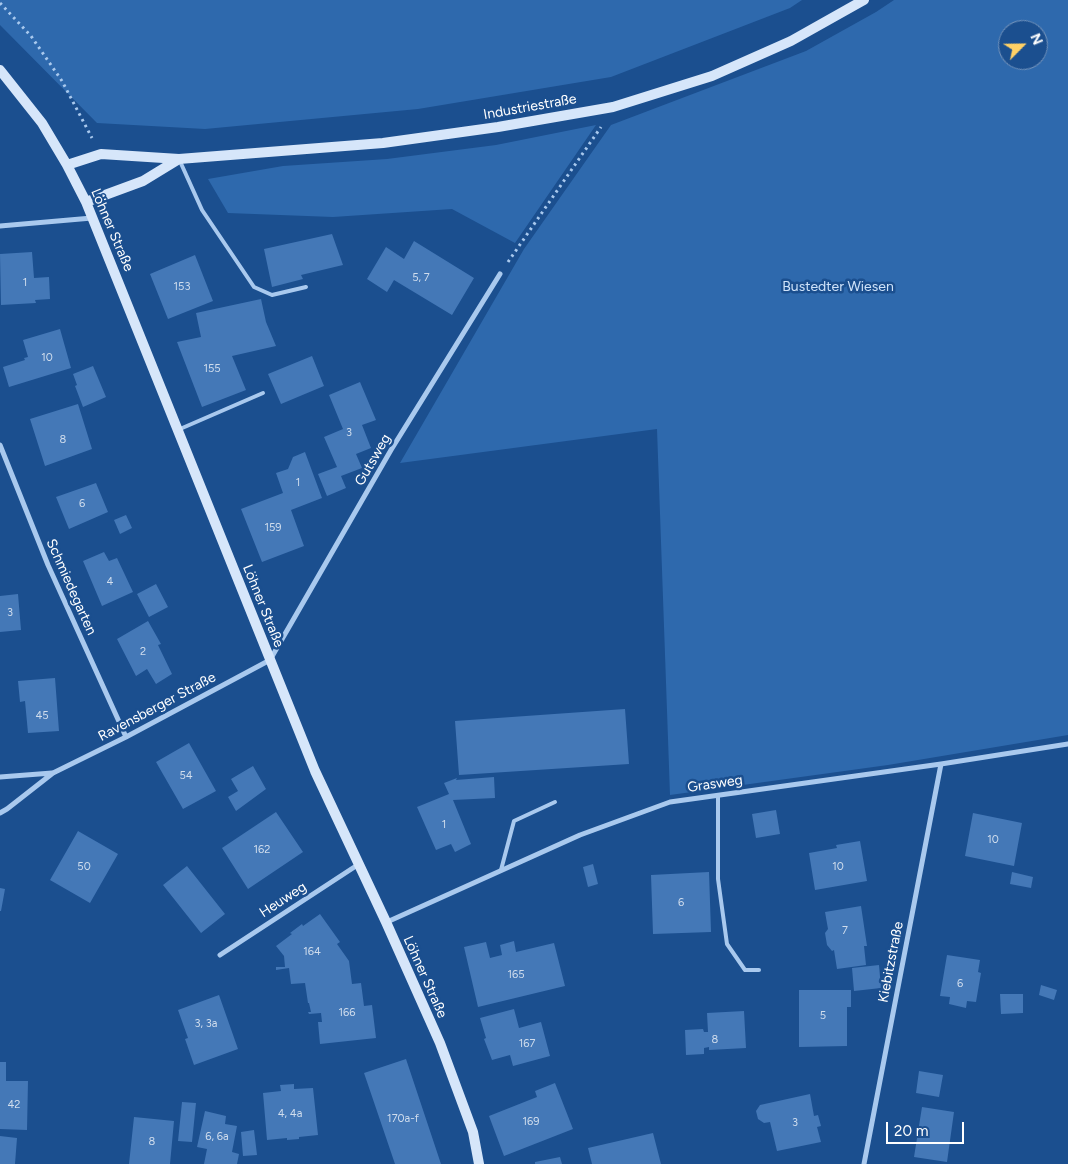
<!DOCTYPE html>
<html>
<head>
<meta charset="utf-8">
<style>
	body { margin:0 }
	#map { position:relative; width:1068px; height:1164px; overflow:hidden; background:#1b4f8f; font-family:Figtree,sans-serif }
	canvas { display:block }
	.north { position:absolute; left:998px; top:20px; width:50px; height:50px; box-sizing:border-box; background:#1b4f8f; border:1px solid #7695bc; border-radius:50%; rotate:67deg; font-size:14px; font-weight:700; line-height:20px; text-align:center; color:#fff }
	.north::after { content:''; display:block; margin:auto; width:18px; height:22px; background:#ffd166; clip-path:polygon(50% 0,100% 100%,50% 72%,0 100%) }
	.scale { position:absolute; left:886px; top:1122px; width:78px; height:22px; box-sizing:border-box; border:2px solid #fff; border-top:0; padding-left:6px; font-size:15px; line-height:18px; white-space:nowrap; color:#fff; -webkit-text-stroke:4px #1b4f8f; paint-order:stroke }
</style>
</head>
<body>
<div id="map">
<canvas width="1068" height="1164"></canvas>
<div class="north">N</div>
<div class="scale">20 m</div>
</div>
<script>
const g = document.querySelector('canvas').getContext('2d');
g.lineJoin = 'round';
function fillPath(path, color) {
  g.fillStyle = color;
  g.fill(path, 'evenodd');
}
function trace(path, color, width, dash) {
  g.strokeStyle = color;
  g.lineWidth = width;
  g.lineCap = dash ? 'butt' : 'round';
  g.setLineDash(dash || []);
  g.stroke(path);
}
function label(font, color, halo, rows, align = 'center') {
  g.font = font + ' Figtree,sans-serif';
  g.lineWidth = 5;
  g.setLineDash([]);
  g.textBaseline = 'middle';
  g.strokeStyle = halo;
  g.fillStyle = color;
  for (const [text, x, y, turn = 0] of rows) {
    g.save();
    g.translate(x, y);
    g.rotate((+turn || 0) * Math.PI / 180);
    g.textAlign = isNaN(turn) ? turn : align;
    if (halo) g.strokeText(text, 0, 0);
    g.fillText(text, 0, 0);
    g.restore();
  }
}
fillPath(new Path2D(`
	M 0,0 L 802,0 L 790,8 L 611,77 L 418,109 L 205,129 L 97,123 L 0,25 Z
	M 894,0 L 1068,0 L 1068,735 L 888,765 L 670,795 L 657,429 L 400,463 L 524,249 L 611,125 L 806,51 L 876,12 ZM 1008,30 L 1038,30 L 1038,60 L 1008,60 Z
	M 596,125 L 515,243 L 452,209 L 333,217 L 228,213 L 208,179 L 283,166 L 387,159 L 496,145 Z`), '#2e69ad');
fillPath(new Path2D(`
	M 332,234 L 343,265 L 301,275 L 303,279 L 272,287 L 264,249 Z
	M 414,241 L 474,278 L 452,315 L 394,280 L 387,292 L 367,279 L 386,247 L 404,259 Z
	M 32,252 L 34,278 L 49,277 L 50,299 L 35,300 L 36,303 L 1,305 L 0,254 Z
	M 195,255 L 213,301 L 168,319 L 150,274 Z
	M 261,299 L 266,322 L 276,346 L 232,356 L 246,390 L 202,407 L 177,342 L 201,337 L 196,313 Z
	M 60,329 L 71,368 L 9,387 L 3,367 L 25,360 L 24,358 L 28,357 L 23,340 Z
	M 312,356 L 324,386 L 281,404 L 268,374 Z
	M 93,366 L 106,397 L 83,407 L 75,386 L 77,385 L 73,374 Z
	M 360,382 L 376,420 L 362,425 L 371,448 L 356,454 L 362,468 L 341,476 L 346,488 L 327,496 L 318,474 L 337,467 L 324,437 L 343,429 L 329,395 Z
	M 78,404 L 92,449 L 45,466 L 30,419 Z
	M 305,452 L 322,498 L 291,510 L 304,546 L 262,562 L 241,509 L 283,493 L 276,473 L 288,469 L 293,457 Z
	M 96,483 L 108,512 L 69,529 L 56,497 Z
	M 126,515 L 132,528 L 120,534 L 114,520 Z
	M 104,552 L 109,561 L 117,558 L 133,592 L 102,606 L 83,561 Z
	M 156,584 L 168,607 L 149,617 L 137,594 Z
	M 18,594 L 21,630 L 0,632 L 0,596 Z
	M 148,621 L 161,644 L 158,645 L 172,674 L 156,684 L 147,669 L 136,676 L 117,639 Z
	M 55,678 L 59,731 L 28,733 L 25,701 L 20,702 L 18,681 Z
	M 625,709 L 629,764 L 459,775 L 455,721 Z
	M 189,743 L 216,791 L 183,809 L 156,762 Z
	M 253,766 L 266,789 L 236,811 L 228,797 L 238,791 L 231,779 Z
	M 494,777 L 495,798 L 453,800 L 471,844 L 455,852 L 451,844 L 436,850 L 417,807 L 449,794 L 444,783 L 457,778 L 456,780 Z
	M 776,810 L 780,834 L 756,838 L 752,814 Z
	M 276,812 L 303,852 L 248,889 L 222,848 Z
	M 973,813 L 1022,823 L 1014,866 L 965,856 Z
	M 78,831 L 118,854 L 90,903 L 50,880 Z
	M 860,841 L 867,881 L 815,890 L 809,853 L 837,848 L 836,845 Z
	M 593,864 L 598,884 L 588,887 L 583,867 Z
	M 187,866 L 225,914 L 201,933 L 163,885 Z
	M 709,872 L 711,932 L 653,934 L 651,875 Z
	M 1012,872 L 1033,877 L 1031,888 L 1010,884 Z
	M 0,888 L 5,889 L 1,911 L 0,911 Z
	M 861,906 L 867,946 L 864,946 L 866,965 L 837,969 L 834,950 L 832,951 L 827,945 L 825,933 L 828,929 L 825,912 Z
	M 320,914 L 340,942 L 337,944 L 349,961 L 352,984 L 361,983 L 364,1006 L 372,1005 L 376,1038 L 320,1044 L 318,1022 L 322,1022 L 321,1013 L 309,1014 L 308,1012 L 311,1012 L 309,1003 L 308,1003 L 305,983 L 291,984 L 289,968 L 276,970 L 276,967 L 285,967 L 284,956 L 276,946 L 292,934 L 290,933 L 302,924 L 303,926 Z
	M 514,941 L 516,952 L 554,943 L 565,986 L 478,1007 L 464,947 L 486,942 L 490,958 L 502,955 L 500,945 Z
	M 947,955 L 980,960 L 978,972 L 981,973 L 976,1002 L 967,1001 L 966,1008 L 949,1004 L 950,997 L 940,996 Z
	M 879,965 L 881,988 L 854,991 L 852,968 Z
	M 1041,985 L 1057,990 L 1054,1000 L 1039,995 Z
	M 799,990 L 851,990 L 851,1007 L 847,1007 L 847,1046 L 799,1047 Z
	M 1000,994 L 1023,994 L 1023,1013 L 1001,1014 Z
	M 219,995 L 238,1049 L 194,1065 L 185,1039 L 188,1038 L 178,1010 Z
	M 514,1009 L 519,1028 L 541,1022 L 550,1056 L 513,1066 L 510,1055 L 492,1060 L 484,1039 L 486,1038 L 480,1018 Z
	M 744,1011 L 746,1048 L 709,1050 L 709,1047 L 704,1048 L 704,1054 L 686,1055 L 685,1030 L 703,1029 L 704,1032 L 708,1032 L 707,1013 Z
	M 406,1059 L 441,1164 L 395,1164 L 364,1073 Z
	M 0,1062 L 6,1062 L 6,1081 L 28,1081 L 27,1130 L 0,1129 Z
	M 919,1071 L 943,1075 L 939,1097 L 916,1093 Z
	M 555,1083 L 573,1129 L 504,1156 L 489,1116 L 537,1097 L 535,1091 Z
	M 294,1084 L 294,1089 L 313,1088 L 318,1135 L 299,1137 L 299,1139 L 287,1140 L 287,1138 L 267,1140 L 263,1093 L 281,1091 L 280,1085 Z
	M 810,1094 L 814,1116 L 818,1115 L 821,1126 L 817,1127 L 821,1142 L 777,1151 L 770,1122 L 764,1123 L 758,1119 L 756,1111 L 760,1105 Z
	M 182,1102 L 196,1103 L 192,1142 L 178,1141 Z
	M 922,1107 L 954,1112 L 947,1162 L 914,1157 Z
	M 205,1111 L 226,1116 L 225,1124 L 237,1126 L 232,1152 L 239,1154 L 237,1164 L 204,1164 L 207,1149 L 197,1147 Z
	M 134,1117 L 174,1121 L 170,1164 L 129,1164 Z
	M 254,1130 L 257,1155 L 243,1156 L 241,1132 Z
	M 653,1133 L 661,1164 L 592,1164 L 588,1148 Z
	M 0,1136 L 17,1138 L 15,1164 L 0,1164 Z
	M 560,1157 L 562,1164 L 535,1164 L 535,1162 Z`), '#4478b7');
trace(new Path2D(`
	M 0,3 L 31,36 L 62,81 L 92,138
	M 508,262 L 601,127`), '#a9c9ee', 3, [2.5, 4]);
trace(new Path2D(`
	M 179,159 L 202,210 L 254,287 L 272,295 L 306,287
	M 180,429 L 263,393
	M 718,795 L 718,879 L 727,944 L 745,970 L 759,970
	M 501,870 L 514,821 L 555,802`), '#a9c9ee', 4);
trace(new Path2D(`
	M 0,226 L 92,218
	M 0,445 L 48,565 L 126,737
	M 0,777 L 52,773
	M 0,813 L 7,809 L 53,773 L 126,737 L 270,660 L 391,450 L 500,274
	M 387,922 L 580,835 L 670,802 L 941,764 L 1068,744
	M 220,955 L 359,864
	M 864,1164 L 941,764`), '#a9c9ee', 5);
trace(new Path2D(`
	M 0,70 L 42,123 L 67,165 L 86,202 L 315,771 L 386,922 L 440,1043 L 473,1132 L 479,1164
	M 67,165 L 101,154 L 179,159 L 383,143 L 498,127 L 613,107 L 712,76 L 791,41 L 864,0
	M 86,202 L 143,181 L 179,159`), '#d6e6fa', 10);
label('11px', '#d0dded', null, [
	["5, 7",421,278],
	["1",25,283],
	["153",182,287],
	["10",47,358],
	["155",212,369],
	["3",349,433],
	["8",63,440],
	["1",298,483],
	["6",82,504],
	["159",273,528],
	["4",110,582],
	["3",10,613],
	["2",143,652],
	["45",42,716],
	["54",186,776],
	["1",444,825],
	["10",993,840],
	["162",262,850],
	["50",84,867],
	["10",838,867],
	["6",681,903],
	["7",845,931],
	["164",312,952],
	["165",516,975],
	["6",960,984],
	["166",347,1013],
	["5",823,1016],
	["3, 3a",206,1024],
	["8",715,1040],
	["167",527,1044],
	["42",14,1105],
	["4, 4a",290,1114],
	["170a-f",403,1119],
	["169",531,1122],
	["3",795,1123],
	["6, 6a",217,1137],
	["8",152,1142]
]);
label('14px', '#fff', '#1b4f8f', [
	["Industriestraße",530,107,-10],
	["Löhner Straße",112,230,67],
	["Gutsweg",373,460,-60],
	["Schmiedegarten",71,587,66],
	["Löhner Straße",263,606,68],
	["Ravensberger Straße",157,707,-28],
	["Grasweg",715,784,-8],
	["Heuweg",283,900,-33],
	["Kiebitzstraße",891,962,-79],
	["Löhner Straße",425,977,66]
]);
label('14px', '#cfe3fa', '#1b4f8f', [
	["Bustedter Wiesen",838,287]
]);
</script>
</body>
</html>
